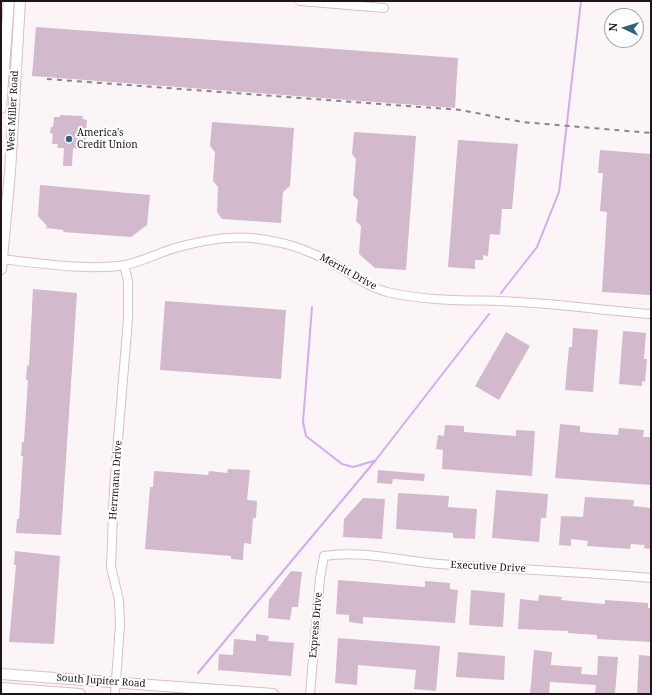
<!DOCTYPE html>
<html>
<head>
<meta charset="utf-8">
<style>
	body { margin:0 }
	#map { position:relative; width:652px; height:695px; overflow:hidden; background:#fcf5f7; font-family:"Noto Serif",serif }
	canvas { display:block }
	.frame { position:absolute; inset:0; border:2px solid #1f1417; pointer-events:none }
	.north { position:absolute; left:604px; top:8px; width:40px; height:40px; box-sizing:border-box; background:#fff; border:1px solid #a5a1a2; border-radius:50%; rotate:274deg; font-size:11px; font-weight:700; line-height:16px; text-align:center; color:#1f1417 }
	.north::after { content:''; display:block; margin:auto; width:14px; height:18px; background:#306380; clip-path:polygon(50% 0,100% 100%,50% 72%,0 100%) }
</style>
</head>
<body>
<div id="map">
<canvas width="652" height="695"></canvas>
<div class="frame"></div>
<div class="north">N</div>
</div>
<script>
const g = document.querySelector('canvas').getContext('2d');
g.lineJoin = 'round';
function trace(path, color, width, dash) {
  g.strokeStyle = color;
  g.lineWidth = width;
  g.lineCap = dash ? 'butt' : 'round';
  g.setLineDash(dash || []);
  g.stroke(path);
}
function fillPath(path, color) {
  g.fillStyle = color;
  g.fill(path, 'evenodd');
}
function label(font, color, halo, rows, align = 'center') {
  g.font = font + ' "Noto Serif",serif';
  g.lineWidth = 4;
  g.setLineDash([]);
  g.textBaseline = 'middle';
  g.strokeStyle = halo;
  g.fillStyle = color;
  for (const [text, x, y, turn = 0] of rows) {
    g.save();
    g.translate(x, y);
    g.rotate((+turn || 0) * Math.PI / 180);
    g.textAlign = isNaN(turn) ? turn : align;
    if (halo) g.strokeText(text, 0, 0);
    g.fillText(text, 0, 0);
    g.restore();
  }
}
trace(new Path2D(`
	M 501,293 L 537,247 L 559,192 L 581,1
	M 312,307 L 303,422 L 306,436 L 342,464 L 353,467 L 374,461
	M 198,673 L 375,461 L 489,314`), '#d2abf1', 2);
fillPath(new Path2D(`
	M 36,27 L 458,58 L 455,108 L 32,76 Z
	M 60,115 L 83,116 L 82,119 L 87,120 L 85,146 L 83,146 L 82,149 L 73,148 L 72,166 L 63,166 L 64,148 L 57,148 L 58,144 L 52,144 L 53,134 L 50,133 L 51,127 L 53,127 L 54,117 L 60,117 Z
	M 212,122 L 294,128 L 290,186 L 283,192 L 281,223 L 222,219 L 217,212 L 218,187 L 213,181 L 215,152 L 210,146 Z
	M 354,132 L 416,136 L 406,270 L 375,268 L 359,254 L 361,226 L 356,221 L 358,200 L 353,195 L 356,159 L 352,154 Z
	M 458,140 L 518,144 L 512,209 L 502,209 L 500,235 L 490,234 L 488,256 L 483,255 L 483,260 L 475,260 L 475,269 L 448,267 Z
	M 600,150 L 651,154 L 650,295 L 602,292 L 607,212 L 600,211 L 603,173 L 598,173 Z
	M 40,185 L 150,195 L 147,225 L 131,237 L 63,232 L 64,230 L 46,228 L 47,226 L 38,216 Z
	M 33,289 L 77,293 L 61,535 L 16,533 L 17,519 L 19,519 L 23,456 L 21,456 L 22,442 L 24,442 L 28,380 L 26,380 L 27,365 L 29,366 Z
	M 165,301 L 286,310 L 281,379 L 160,370 Z
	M 573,328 L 598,330 L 593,392 L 565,390 L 569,347 L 572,347 Z
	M 623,331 L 646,333 L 644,359 L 647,359 L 645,382 L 642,381 L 642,386 L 619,384 Z
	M 506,332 L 530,346 L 499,400 L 475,386 Z
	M 560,424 L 580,426 L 580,432 L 618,435 L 619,428 L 644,430 L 643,437 L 651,437 L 651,485 L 555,478 Z
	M 445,425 L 464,426 L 464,432 L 516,436 L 516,430 L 535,431 L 532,476 L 442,469 L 443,450 L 436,449 L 438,435 L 444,436 Z
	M 228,469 L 250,470 L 247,500 L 257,501 L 256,518 L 253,518 L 251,544 L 244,543 L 243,560 L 231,559 L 231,556 L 145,549 L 150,487 L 153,487 L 154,471 L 208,475 L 209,471 L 227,473 Z
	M 378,470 L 425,474 L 424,481 L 393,479 L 392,484 L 377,483 Z
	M 496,490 L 548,494 L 546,518 L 541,518 L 539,542 L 492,538 Z
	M 398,493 L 449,496 L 448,507 L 477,509 L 475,539 L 453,538 L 453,533 L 396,529 Z
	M 585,497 L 634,500 L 633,506 L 651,508 L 651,549 L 644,548 L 645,545 L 631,544 L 630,549 L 587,546 L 588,541 L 571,539 L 571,546 L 559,545 L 561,516 L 583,517 Z
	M 363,498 L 385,499 L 382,539 L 343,537 L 344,519 Z
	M 15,551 L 60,556 L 54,644 L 9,642 L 16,565 L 14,565 Z
	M 291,571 L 302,572 L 298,607 L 292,607 L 290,620 L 268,618 L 269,600 Z
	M 338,580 L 425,587 L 425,581 L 450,583 L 450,589 L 458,590 L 455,623 L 363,617 L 363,624 L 349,622 L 349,615 L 336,614 Z
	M 471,590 L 505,593 L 503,627 L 469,625 Z
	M 539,595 L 562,597 L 561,600 L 593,603 L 605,604 L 605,600 L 648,603 L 648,608 L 651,608 L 651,642 L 597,639 L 597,635 L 568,633 L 568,631 L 518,629 L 520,599 L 538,601 Z
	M 256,634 L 269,636 L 268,641 L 294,643 L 291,676 L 218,670 L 219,654 L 233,655 L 234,639 L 256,641 Z
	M 338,638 L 440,646 L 436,691 L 414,689 L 416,670 L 358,665 L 357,685 L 335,683 Z
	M 534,650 L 552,652 L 551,665 L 582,667 L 581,674 L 597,675 L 598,656 L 618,657 L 615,694 L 595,694 L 596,685 L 550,682 L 549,694 L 530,694 Z
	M 458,652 L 505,656 L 504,680 L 456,677 Z
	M 639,655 L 651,656 L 651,694 L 637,694 Z`), '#d2b9cc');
const minor = new Path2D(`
	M 300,1 L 384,8
	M 1,259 C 37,263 90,271 125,265 C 141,262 154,255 169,250 C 195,242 225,236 252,238 C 273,240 297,246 316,255 C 341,265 361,285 387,292 C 425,301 463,300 501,301 C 551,303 601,310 651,314
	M 115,694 L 120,625 L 119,600 L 111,567 L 114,488 L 128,319 L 128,281 L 124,265
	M 310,694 L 320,578 L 324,556 C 361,550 403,561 439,564 C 510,569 580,572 651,578`);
const major = new Path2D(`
	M 1,108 L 9,1
	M 1,269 L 10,172 L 20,1
	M 1,674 L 273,694
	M 1,688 L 80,694`);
trace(minor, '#ddbdc7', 10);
trace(major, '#ddbdc7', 12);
trace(minor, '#fff', 8);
trace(major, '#fff', 10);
trace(new Path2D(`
	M 47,79 L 461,110 L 522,122 L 651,133`), '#8c8385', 2, [5, 5]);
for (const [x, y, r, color] of [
	[69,139,4,"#306380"]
]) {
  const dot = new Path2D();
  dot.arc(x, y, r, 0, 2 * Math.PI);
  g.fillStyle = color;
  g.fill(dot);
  trace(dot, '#fff', 1.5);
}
label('10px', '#1f1417', '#fff', [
	["West Miller Road",13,111,-87],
	["Merritt Drive",348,272,29],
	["Herrmann Drive",116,480,-86],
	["Executive Drive",488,567,3],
	["Express Drive",316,625,-85],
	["South Jupiter Road",101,681,4]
]);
label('10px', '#1f1417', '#fff', [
	["America's",77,133],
	["Credit Union",77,145]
], 'left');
</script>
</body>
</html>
